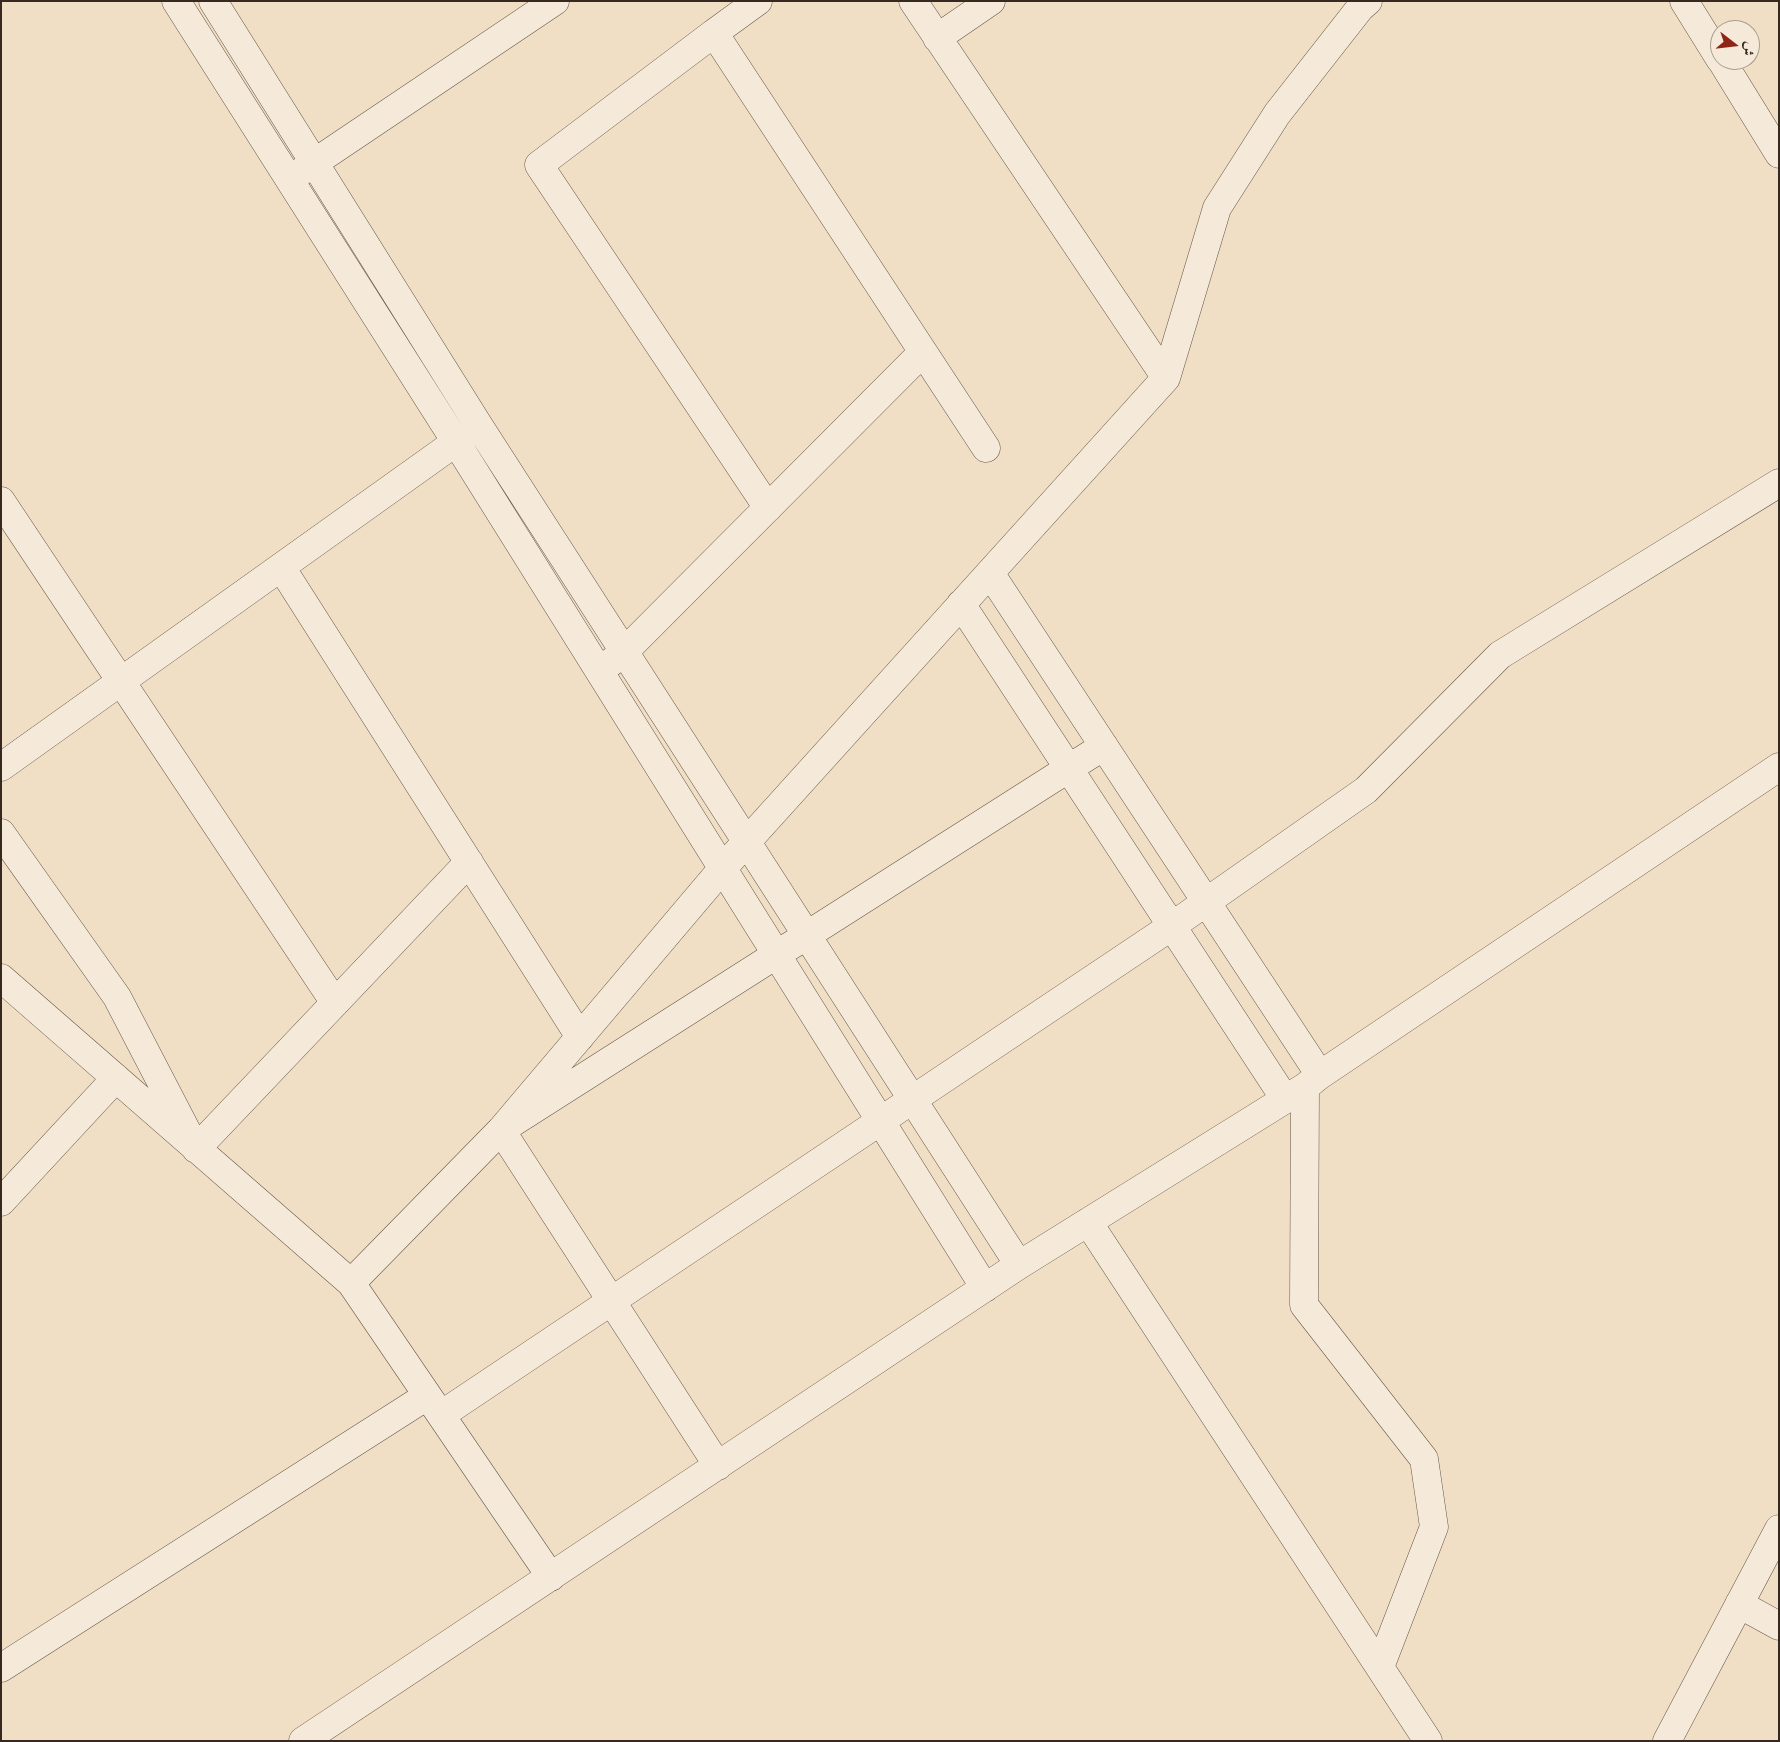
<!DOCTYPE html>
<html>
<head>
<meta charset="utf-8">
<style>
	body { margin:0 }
	#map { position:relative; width:1780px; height:1742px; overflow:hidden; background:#f0dfc5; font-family:"IM FELL Double Pica",Amiri,serif }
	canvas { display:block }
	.frame { position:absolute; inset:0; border:2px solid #37291f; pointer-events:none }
	.north { position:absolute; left:1710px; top:20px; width:50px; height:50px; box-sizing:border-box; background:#f5ead9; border:1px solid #a99d8f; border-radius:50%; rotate:106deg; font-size:14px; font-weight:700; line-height:20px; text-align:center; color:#37291f }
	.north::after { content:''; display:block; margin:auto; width:18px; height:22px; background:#8f2418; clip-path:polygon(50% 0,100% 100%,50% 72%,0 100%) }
</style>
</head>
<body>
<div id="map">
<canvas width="1780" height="1742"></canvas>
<div class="frame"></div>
<div class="north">ش</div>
</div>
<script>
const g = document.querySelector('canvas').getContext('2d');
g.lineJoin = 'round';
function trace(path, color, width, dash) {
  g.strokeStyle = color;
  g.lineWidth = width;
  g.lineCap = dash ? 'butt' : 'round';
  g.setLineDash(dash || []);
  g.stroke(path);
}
const minor = new Path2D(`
	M 176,1 L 456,442 L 985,1288
	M 213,1 L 479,426 L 1019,1265
	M 758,1 L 714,33 L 986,448
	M 1684,1 L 1720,59
	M 714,33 L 539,165 L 768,508
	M 937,38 L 991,1
	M 1721,60 L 1779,154
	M 299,173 L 555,1
	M 1166,378 L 1217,208 L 1277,114 L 1360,8 L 1368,1
	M 1,501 L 335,1003
	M 281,567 L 580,1037
	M 990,573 L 1320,1075
	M 961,604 L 1285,1099
	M 610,663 L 624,652 L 923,352
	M 1,767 L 470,432
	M 1,833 L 117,997 L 196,1149 L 469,862
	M 1,978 L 351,1283 L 551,1577
	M 1305,1087 L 1304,1305 L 1424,1459 L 1434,1527 L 1380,1667
	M 1,1202 L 116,1078
	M 1088,1222 L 1428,1741
	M 351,1283 L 501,1130 L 722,869 L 1166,378 L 913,1
	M 441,1415 L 1172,926 L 1366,790 L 1500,655 L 1779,483
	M 718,1466 L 501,1130 L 1104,746
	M 1739,1604 L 1779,1626
	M 1,1668 L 427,1396
	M 303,1741 L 1019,1265 L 1305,1087 L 1320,1075 L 1779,767
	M 1667,1741 L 1779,1529`);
trace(minor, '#655648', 29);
trace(minor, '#f5ead9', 28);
</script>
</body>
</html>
